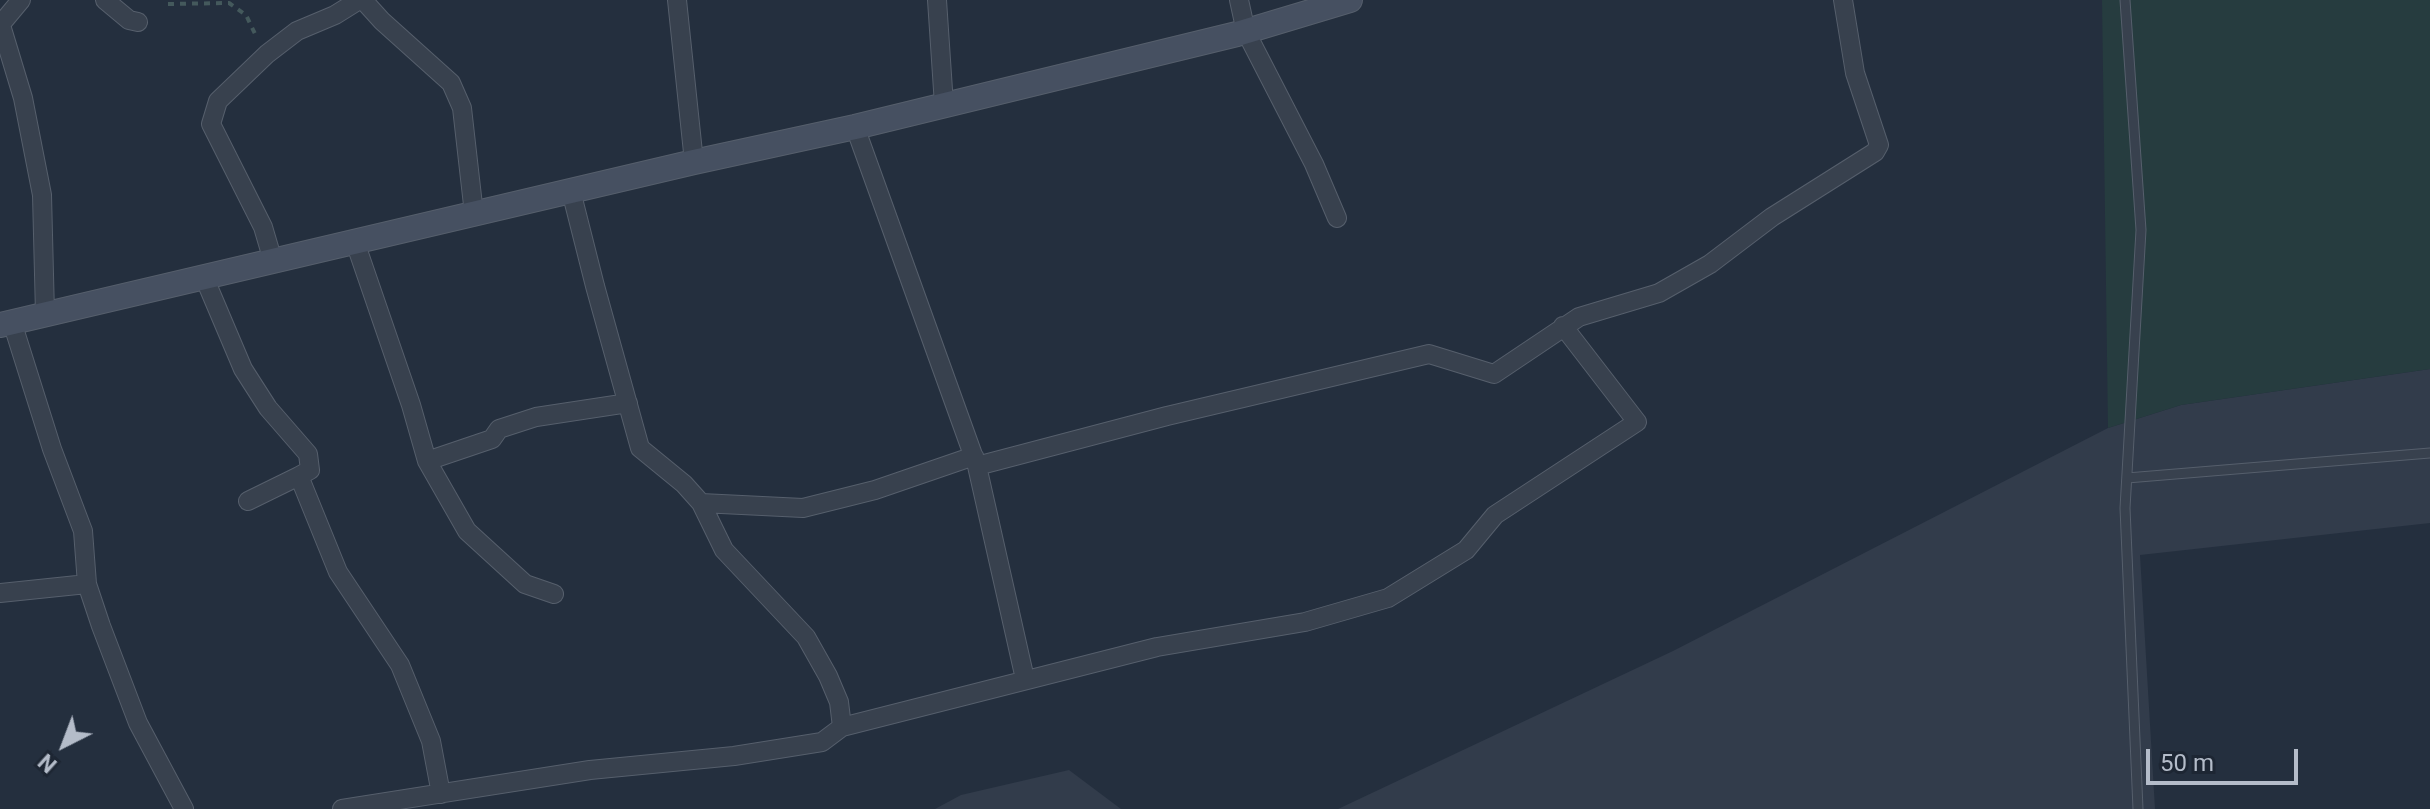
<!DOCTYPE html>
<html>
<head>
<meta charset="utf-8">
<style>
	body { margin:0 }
	#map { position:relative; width:2430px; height:809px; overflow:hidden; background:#242f3e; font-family:Roboto,sans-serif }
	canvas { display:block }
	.north { position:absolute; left:24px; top:705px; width:80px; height:80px; -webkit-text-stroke:6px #1d2633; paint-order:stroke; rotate:222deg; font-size:22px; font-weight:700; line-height:32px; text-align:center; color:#b4bcc9 }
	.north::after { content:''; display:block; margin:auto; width:28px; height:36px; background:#b4bcc9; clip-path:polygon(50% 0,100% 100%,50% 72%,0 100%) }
	.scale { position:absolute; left:2146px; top:749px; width:152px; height:36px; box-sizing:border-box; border:4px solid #b4bcc9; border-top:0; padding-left:10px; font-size:24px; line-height:28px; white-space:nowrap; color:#b4bcc9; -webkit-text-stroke:6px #1d2633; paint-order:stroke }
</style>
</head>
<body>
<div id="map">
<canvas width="2430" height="809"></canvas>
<div class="north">N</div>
<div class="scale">50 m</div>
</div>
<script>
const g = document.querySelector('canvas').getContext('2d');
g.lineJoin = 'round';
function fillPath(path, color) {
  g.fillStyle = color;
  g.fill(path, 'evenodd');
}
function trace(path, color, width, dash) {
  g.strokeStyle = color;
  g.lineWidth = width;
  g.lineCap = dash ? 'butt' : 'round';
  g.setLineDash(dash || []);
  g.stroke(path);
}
fillPath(new Path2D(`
	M 2430,369 L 2430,523 L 2140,555 L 2155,809 L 1338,809 L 1673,651 L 2108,428 L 2181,405 Z
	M 1069,770 L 1121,809 L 935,809 L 961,795 Z`), '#323c4b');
fillPath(new Path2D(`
	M 2102,0 L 2430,0 L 2430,369 L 2181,405 L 2108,428 Z`), '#263c3f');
const lane = new Path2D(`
	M 2125,0 L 2141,230 L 2125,508 L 2138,809
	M 2127,478 L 2430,453`);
const street = new Path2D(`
	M 105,0 L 129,20 L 138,22
	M 363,0 L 382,21 L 451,83 L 462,108 L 474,214
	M 677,0 L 694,162
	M 937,0 L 944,105
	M 1239,0 L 1246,32 L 1314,164 L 1337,218
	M 0,22 L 23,98 L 42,195 L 45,314
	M 1,24 L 21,0
	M 855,127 L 977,466 L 1025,679
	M 571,191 L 595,286 L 640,448 L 684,484 L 701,503 L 803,508 L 875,490 L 974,456
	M 355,242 L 411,405 L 427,461 L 467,531 L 525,584 L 554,594
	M 273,261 L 263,227 L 211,124 L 218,101 L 267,54 L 297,31 L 335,15 L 359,0
	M 204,277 L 243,369 L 268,408 L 308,454 L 310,470 L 299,476 L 338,572 L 400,665 L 431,741 L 441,794
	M 12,322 L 52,449 L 83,531 L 87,584 L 101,626 L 138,723 L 184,809
	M 427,461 L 492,439 L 499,429 L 536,417 L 628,403
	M 977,466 L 1167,416 L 1429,354 L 1494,374 L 1579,317 L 1659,293 L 1710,264 L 1772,217 L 1875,152 L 1879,145 L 1855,73 L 1843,0
	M 248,501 L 299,476
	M 701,503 L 724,550 L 806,637 L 828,676 L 839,702 L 842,727
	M 0,593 L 87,584
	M 342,809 L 590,770 L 734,756 L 822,742 L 842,727 L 1157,647 L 1305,622 L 1388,598 L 1466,550 L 1495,515 L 1637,422 L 1563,326`);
const secondary = new Path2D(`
	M 0,325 L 694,162 L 855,127 L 1237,34 L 1350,0`);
trace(lane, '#565f6c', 11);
trace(street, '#565f6c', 20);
trace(secondary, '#565f6c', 26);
trace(new Path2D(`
	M 168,4 L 229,3 L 246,15 L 257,38`), '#44595c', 4, [6, 6]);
trace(lane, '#38414e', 9);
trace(street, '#38414e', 18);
trace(secondary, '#465061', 24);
</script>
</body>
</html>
